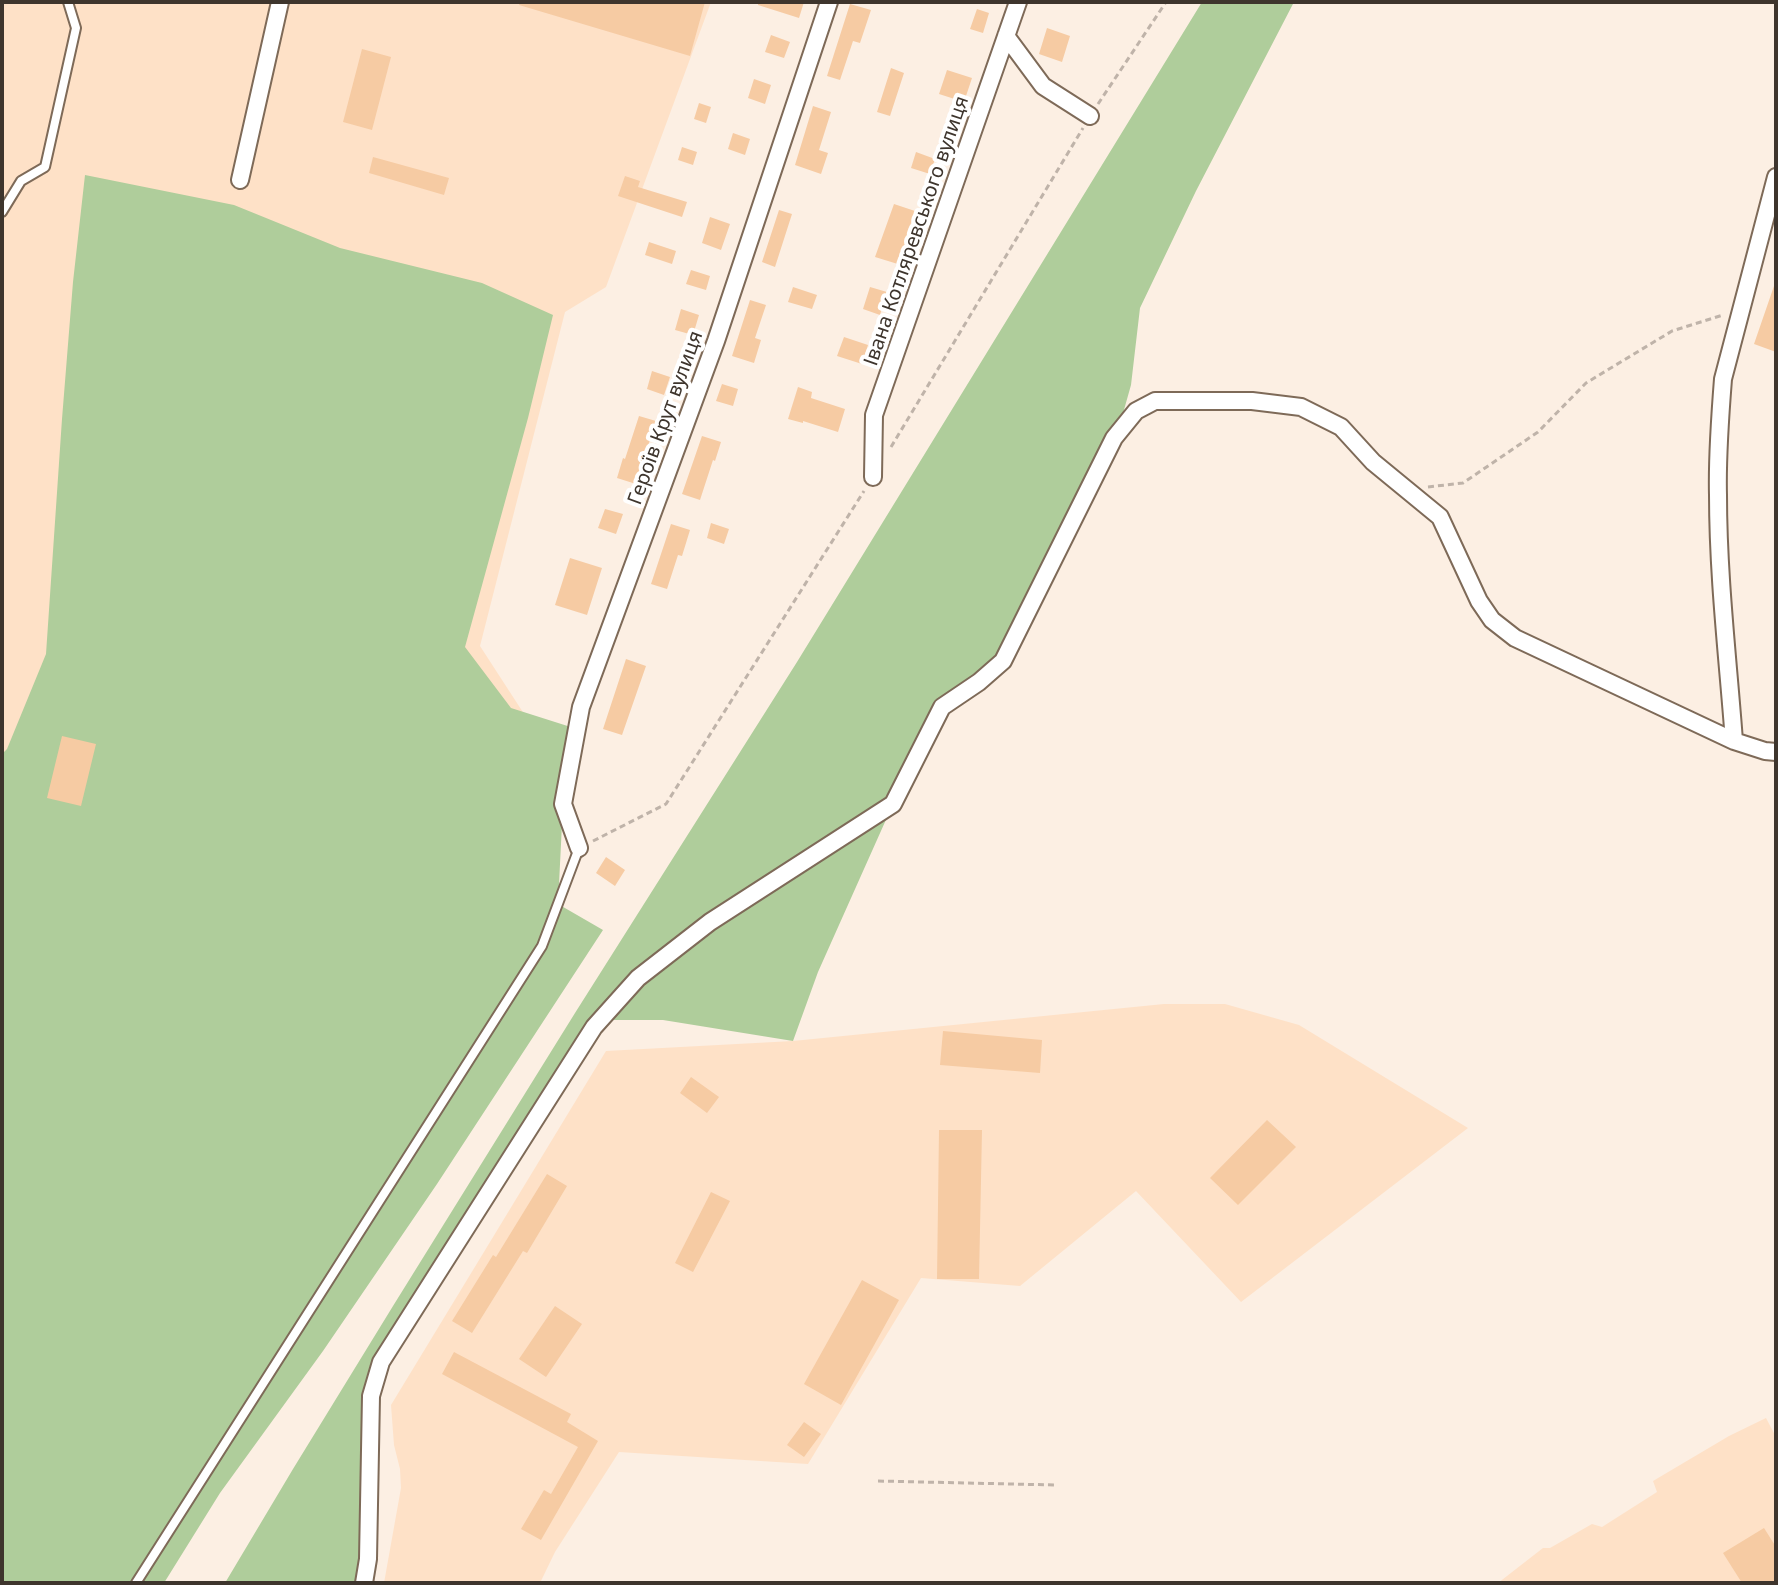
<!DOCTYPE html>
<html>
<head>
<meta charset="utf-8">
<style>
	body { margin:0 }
	#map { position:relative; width:1778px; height:1585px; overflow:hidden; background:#fcefe3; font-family:"Noto Sans",sans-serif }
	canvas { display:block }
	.frame { position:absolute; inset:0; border:4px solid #3e352d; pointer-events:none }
</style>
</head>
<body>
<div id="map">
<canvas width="1778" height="1585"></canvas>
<div class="frame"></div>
</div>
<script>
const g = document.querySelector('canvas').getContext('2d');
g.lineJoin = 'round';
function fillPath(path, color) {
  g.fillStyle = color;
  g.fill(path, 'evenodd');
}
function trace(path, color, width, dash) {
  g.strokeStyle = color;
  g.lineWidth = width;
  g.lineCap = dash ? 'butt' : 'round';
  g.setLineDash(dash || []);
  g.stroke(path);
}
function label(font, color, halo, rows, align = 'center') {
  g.font = font + ' "Noto Sans",sans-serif';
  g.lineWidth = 8;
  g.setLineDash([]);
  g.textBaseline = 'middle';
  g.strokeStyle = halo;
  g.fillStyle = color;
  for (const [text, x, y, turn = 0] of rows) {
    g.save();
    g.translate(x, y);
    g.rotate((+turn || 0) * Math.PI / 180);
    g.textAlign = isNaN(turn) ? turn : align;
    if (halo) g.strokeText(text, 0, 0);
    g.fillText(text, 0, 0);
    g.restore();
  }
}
fillPath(new Path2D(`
	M 2,2 L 711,2 L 606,287 L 565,312 L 480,646 L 539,737 L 2,1583 Z
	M 1164,1004 L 1225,1004 L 1299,1025 L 1468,1128 L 1241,1302 L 1136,1191 L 1020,1286 L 921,1278 L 808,1464 L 619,1452 L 555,1552 L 540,1583 L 384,1583 L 401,1488 L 400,1469 L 394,1445 L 391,1405 L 606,1051 L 793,1041 Z
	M 1766,1418 L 1776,1437 L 1776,1583 L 1498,1583 L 1543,1548 L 1550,1548 L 1592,1524 L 1602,1527 L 1657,1492 L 1653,1481 L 1729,1436 Z`), '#fee1c7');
fillPath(new Path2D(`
	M 1202,2 L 1294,2 L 1196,191 L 1140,308 L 1131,385 L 1120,424 L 1003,661 L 942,703 L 893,804 L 818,972 L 793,1041 L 663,1020 L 601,1020 L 381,1362 L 364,1583 L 225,1583 L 293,1469 L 393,1306 L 575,1013 L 797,662 Z
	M 85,175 L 234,205 L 340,248 L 482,283 L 553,315 L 528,418 L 465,647 L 511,708 L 577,729 L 563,804 L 558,904 L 603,930 L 437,1184 L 323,1351 L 220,1493 L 164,1583 L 2,1583 L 2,754 L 7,749 L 46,654 L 62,419 L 73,282 Z`), '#afcd9b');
fillPath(new Path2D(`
	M 520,2 L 705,2 L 690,56 L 519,5 Z
	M 758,2 L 804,2 L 799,18 L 758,5 Z
	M 850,4 L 871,10 L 860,43 L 853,41 L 840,80 L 827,76 Z
	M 977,9 L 989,13 L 983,33 L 970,29 Z
	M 1047,28 L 1070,36 L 1062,62 L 1039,54 Z
	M 771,35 L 790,42 L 784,58 L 765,52 Z
	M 362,49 L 391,57 L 372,130 L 343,122 Z
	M 891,68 L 904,73 L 890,116 L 877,112 Z
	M 947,70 L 972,78 L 964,102 L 939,94 Z
	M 754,79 L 771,85 L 765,104 L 748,98 Z
	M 699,103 L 711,107 L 706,123 L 694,119 Z
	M 813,106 L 831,112 L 819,150 L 828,153 L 821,174 L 795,165 Z
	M 733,133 L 750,139 L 745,155 L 728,149 Z
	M 682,147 L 697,152 L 693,165 L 678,160 Z
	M 916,152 L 935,159 L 930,174 L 911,168 Z
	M 373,157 L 449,178 L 444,195 L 369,173 Z
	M 625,176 L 640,181 L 638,187 L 687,202 L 682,217 L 618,196 Z
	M 894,204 L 915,211 L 905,241 L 909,242 L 901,265 L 875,257 Z
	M 779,210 L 792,214 L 775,267 L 762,262 Z
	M 710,217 L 730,224 L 721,250 L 702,243 Z
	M 649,242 L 676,251 L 672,264 L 645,255 Z
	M 691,270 L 710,276 L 706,290 L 686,284 Z
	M 1774,286 L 1776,286 L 1776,352 L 1754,344 Z
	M 793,287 L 817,295 L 812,309 L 788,302 Z
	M 870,287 L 887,292 L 880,315 L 863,309 Z
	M 750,300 L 766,305 L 755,338 L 761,340 L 754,363 L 732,356 Z
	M 681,309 L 699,315 L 693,335 L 675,330 Z
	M 844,337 L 868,345 L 862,364 L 837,356 Z
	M 652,371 L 670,377 L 664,395 L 647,389 Z
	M 722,384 L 738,389 L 733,406 L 716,401 Z
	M 798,387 L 812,392 L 811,398 L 845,409 L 838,432 L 803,421 L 803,423 L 788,419 Z
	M 639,416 L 656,421 L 636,484 L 617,478 L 623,458 L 625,459 Z
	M 702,436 L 721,442 L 715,461 L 713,460 L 700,500 L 682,494 Z
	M 605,509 L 623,514 L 616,534 L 598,528 Z
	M 711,523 L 729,529 L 724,544 L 707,538 Z
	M 671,524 L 690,530 L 682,556 L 678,555 L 667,589 L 651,584 Z
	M 570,558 L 602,568 L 587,615 L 555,605 Z
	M 626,659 L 646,666 L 622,735 L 603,729 Z
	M 62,736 L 96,744 L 81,806 L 47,798 Z
	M 606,857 L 625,870 L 615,886 L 596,873 Z
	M 943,1031 L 1042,1040 L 1040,1073 L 940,1065 Z
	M 691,1077 L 719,1097 L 707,1113 L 680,1093 Z
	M 1267,1120 L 1296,1147 L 1238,1205 L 1210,1178 Z
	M 939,1130 L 982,1130 L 979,1279 L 937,1279 Z
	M 547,1174 L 567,1186 L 527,1253 L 523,1251 L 472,1333 L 452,1321 L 493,1255 L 496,1257 Z
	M 711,1192 L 730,1201 L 693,1272 L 675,1263 Z
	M 862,1280 L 899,1300 L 841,1405 L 804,1384 Z
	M 555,1306 L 582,1324 L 546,1377 L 519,1359 Z
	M 454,1352 L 571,1414 L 567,1422 L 598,1441 L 541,1540 L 521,1529 L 544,1490 L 551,1494 L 578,1447 L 442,1374 Z
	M 804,1422 L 821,1434 L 804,1457 L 787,1445 Z
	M 1764,1528 L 1776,1547 L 1776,1583 L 1742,1583 L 1723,1553 Z`), '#f6cba3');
const service = new Path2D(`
	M 2,212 L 21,181 L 45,167 L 76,28 L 68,2
	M 136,1583 L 542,946 L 579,848`);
const minor = new Path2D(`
	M 1006,36 L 1043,86 L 1090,116
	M 240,180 L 280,2
	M 873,477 L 874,415 L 1018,2
	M 1734,741 C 1728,660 1718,577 1718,495 C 1717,457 1720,417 1723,379 L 1776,177
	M 579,848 L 563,804 L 581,707 L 716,341 L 829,2
	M 364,1583 L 368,1559 L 371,1396 L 381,1362 L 594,1027 L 638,978 L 710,922 L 893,804 L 942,707 L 979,682 L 1003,661 L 1114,438 L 1136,411 L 1155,401 L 1252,401 L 1301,407 L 1341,427 L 1373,462 L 1440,517 L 1479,601 L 1492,620 L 1515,638 L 1734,741 L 1765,751 L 1776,752`);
trace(service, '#7e6a58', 12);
trace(minor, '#7e6a58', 20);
trace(new Path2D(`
	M 1098,104 L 1166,2
	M 891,447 L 1083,128
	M 1428,487 L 1463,483 L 1538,432 L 1586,383 L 1672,331 L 1723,315
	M 593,841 L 666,804 L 864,491
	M 878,1481 L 1055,1485`), '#bfb3a9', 3, [6, 4]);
trace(service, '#fff', 8);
trace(minor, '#fff', 16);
label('20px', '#3e352d', '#fff', [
	["Івана Котляревського вулиця",917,231,-71],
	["Героїв Крут вулиця",666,418,-70]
]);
</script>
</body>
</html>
